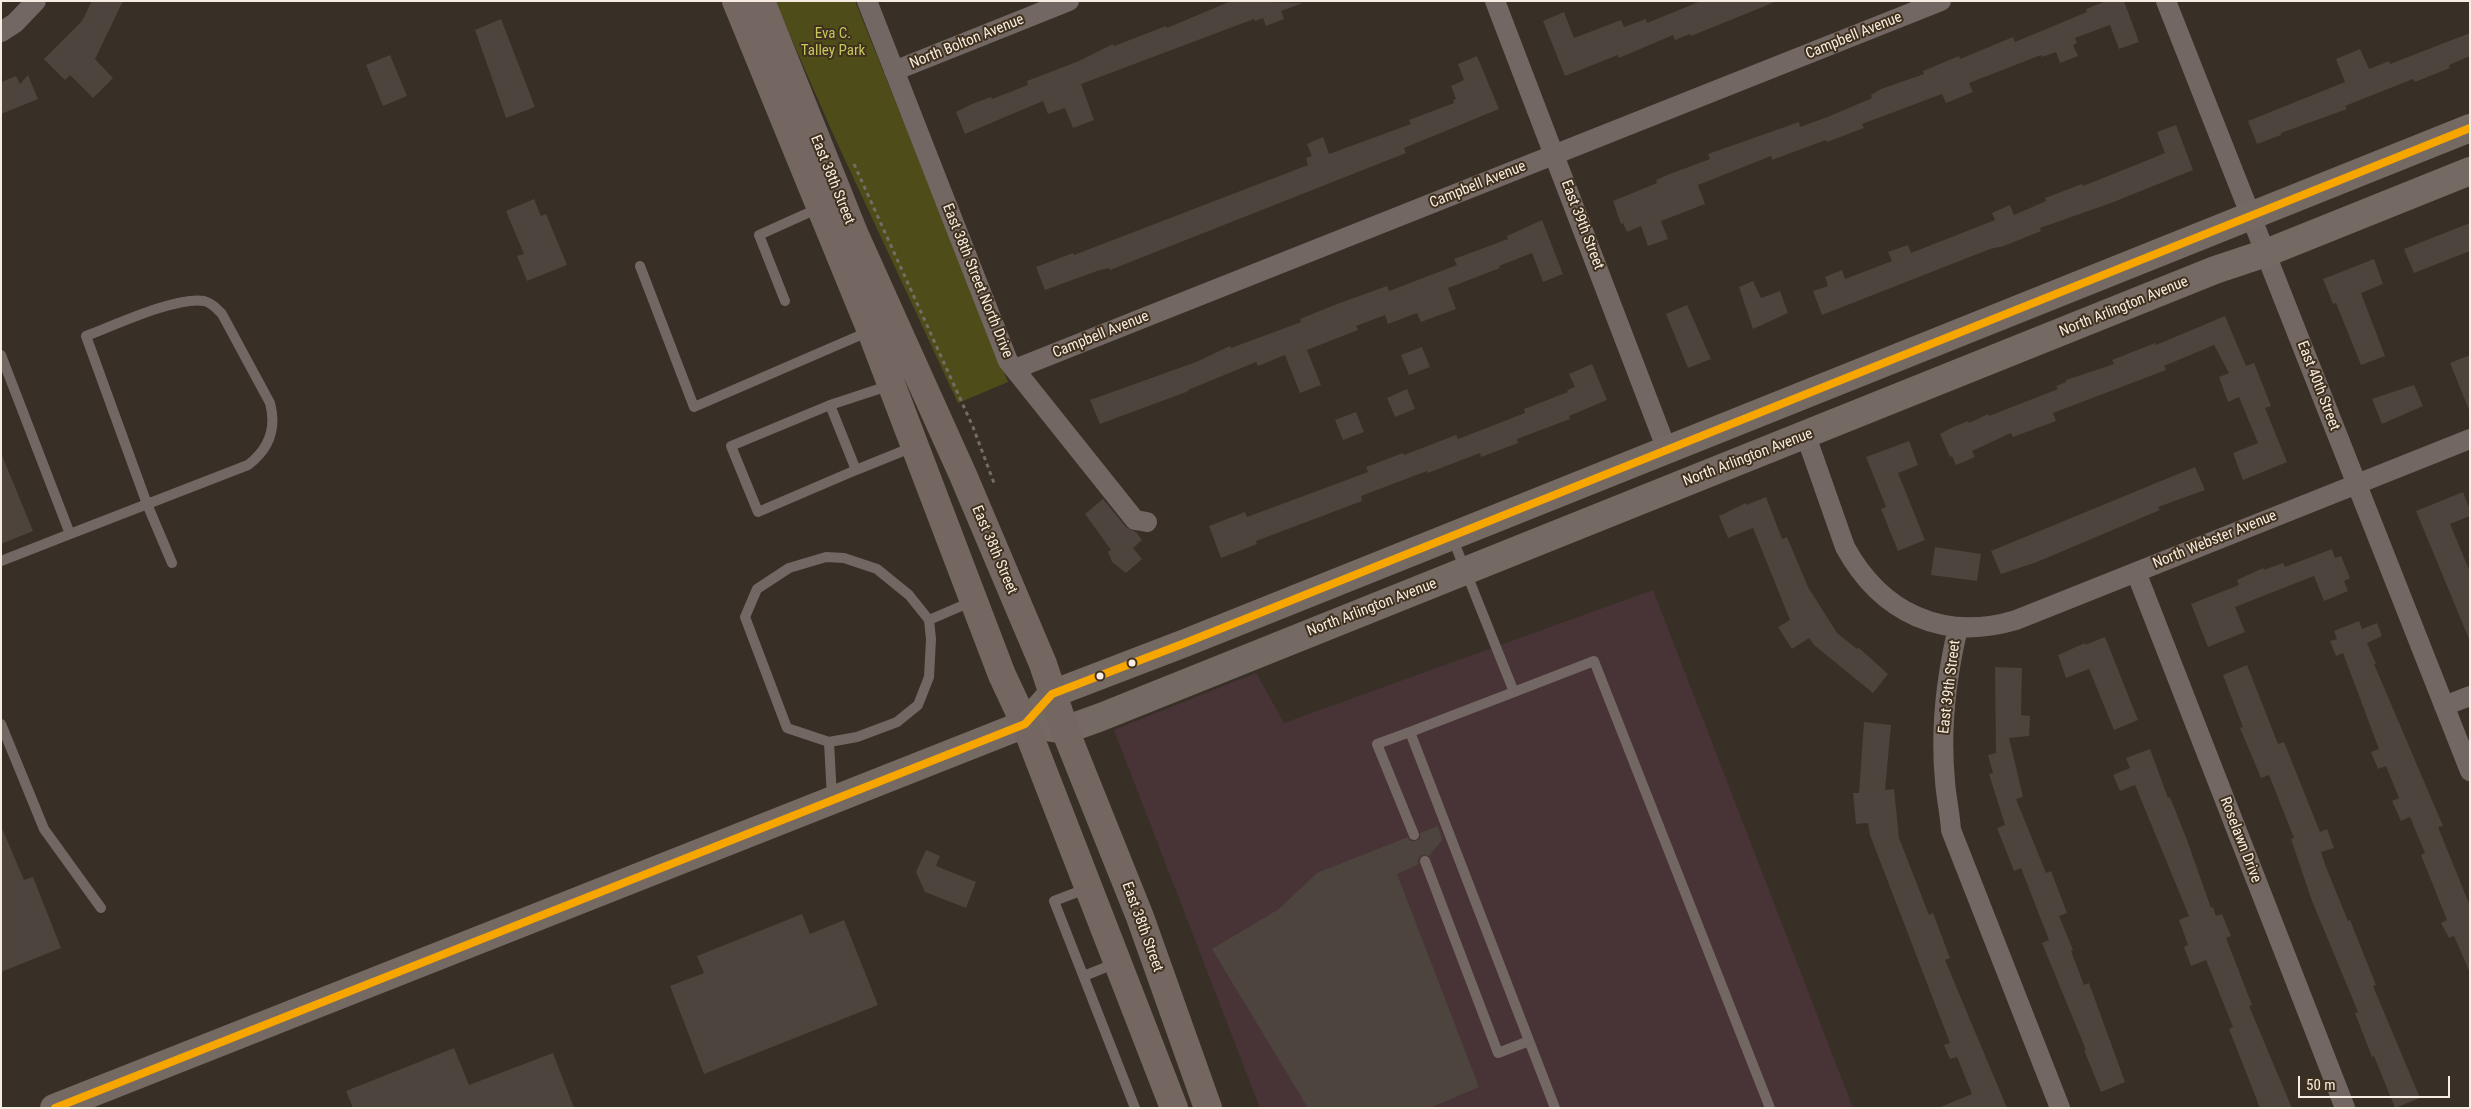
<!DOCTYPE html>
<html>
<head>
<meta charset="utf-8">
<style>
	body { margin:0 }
	#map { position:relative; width:2471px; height:1109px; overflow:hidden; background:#383026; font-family:"Roboto Condensed",sans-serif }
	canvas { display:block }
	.frame { position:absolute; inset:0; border:2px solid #f6ece1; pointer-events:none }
	.scale { position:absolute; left:2298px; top:1076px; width:152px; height:22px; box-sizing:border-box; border:2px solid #f6ece1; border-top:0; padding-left:6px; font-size:15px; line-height:18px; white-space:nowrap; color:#f6ece1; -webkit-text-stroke:4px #40311e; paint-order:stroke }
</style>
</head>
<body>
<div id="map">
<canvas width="2471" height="1109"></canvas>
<div class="frame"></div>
<div class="scale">50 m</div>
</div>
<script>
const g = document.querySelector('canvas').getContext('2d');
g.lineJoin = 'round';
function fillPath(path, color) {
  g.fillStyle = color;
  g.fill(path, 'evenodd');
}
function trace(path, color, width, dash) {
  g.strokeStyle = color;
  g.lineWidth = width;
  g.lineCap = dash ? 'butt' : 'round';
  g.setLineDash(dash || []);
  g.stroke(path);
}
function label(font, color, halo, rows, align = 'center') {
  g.font = font + ' "Roboto Condensed",sans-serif';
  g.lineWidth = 4;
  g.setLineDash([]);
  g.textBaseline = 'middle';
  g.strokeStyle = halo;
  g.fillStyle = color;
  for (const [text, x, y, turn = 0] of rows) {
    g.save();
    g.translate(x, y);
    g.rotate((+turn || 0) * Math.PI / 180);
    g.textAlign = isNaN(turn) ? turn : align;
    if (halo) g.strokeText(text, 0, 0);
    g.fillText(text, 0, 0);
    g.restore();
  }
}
fillPath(new Path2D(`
	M 1653,590 L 1853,1108 L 1260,1108 L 1114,730 L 1256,673 L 1284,723 Z`), '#483437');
fillPath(new Path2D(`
	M 775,1 L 855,1 L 1008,382 L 958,403 L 834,136 Z`), '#4e4d1a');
fillPath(new Path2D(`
	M 92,1 L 123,1 L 95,59 L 113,78 L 93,98 L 70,75 L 65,80 L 44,59 L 82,21 Z
	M 1231,1 L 1303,3 L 1281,11 L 1284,19 L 1266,26 L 1263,18 L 1255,21 L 1254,19 L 1081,84 L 1094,120 L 1073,128 L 1065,108 L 1048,114 L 1043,101 L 965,134 L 956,112 L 972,104 L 991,97 L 992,99 L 1028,85 L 1027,81 L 1079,61 L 1113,44 L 1114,46 L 1166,26 L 1167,28 Z
	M 1701,1 L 1775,2 L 1691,36 L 1690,34 L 1675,40 L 1673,35 L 1619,58 L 1618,55 L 1565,76 L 1543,21 L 1564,12 L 1574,38 L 1621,20 L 1624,27 L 1646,19 L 1647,23 Z
	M 2106,1 L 2124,1 L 2139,42 L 2119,49 L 2110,25 L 2075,38 L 2077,43 L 2073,45 L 2078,56 L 2060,63 L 2056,52 L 2042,57 L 2041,55 L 1969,83 L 1973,92 L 1946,103 L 1942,94 L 1862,124 L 1864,128 L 1827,142 L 1826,140 L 1772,160 L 1771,156 L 1698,185 L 1705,204 L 1661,221 L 1668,239 L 1648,246 L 1641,226 L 1627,232 L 1623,223 L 1621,224 L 1613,201 L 1657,183 L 1656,180 L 1667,175 L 1710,159 L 1708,154 L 1799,122 L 1800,127 L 1830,116 L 1872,98 L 1871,95 L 1881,89 L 1924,74 L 1923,71 L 1959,56 L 1960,59 L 2013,37 L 2015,42 L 2087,12 L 2086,9 Z
	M 501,19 L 535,107 L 506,118 L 475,30 Z
	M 2470,33 L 2470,56 L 2449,65 L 2450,68 L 2415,82 L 2413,79 L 2345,106 L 2347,109 L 2281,133 L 2281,135 L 2257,144 L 2248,121 L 2345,82 L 2336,59 L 2360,49 L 2369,69 L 2389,61 L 2390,64 Z
	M 390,55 L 407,96 L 383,106 L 366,65 Z
	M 1477,56 L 1499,109 L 1404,148 L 1406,153 L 1110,270 L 1109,268 L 1097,271 L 1045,290 L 1036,267 L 1073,253 L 1074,255 L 1308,165 L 1306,158 L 1312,156 L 1307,144 L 1323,137 L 1329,154 L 1411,124 L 1409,120 L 1454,103 L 1453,100 L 1456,99 L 1451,86 L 1464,80 L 1458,64 Z
	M 28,75 L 38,99 L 1,114 L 1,82 L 16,76 L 20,84 Z
	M 2176,125 L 2193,170 L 2111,203 L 2040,228 L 2041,231 L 2004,246 L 1990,249 L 1822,315 L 1813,291 L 1828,286 L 1825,277 L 1842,270 L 1845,279 L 1892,261 L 1888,252 L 1908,245 L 1911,253 L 1995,220 L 1992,213 L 2010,205 L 2014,215 L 2046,201 L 2045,198 L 2082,184 L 2083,186 L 2148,160 L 2165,153 L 2157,132 Z
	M 534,199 L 541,216 L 546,214 L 567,265 L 527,281 L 517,256 L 524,254 L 506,211 Z
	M 1542,220 L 1563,274 L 1543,282 L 1532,253 L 1499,266 L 1500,268 L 1448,288 L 1456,309 L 1421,322 L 1417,313 L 1388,324 L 1385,315 L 1356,326 L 1358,330 L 1307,350 L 1321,385 L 1300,393 L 1285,355 L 1258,366 L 1256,362 L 1188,390 L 1189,391 L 1100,424 L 1090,400 L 1196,362 L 1230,346 L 1231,348 L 1301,322 L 1300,319 L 1337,304 L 1387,286 L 1389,291 L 1457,265 L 1454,259 L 1508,239 L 1507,236 Z
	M 2470,223 L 2470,251 L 2414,273 L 2404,249 Z
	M 2374,259 L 2383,284 L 2361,293 L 2385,356 L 2361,365 L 2336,303 L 2333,304 L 2323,279 Z
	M 1753,281 L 1761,298 L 1780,291 L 1788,313 L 1753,329 L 1739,287 Z
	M 1687,305 L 1711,359 L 1688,368 L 1666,314 Z
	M 2225,316 L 2246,366 L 2254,363 L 2271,406 L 2265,408 L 2287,462 L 2243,480 L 2233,453 L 2258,443 L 2239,397 L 2228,402 L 2219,377 L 2229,373 L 2214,345 L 2164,366 L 2166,370 L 2053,413 L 2056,421 L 2013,437 L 2011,433 L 1972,451 L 1975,457 L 1956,465 L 1952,456 L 1950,457 L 1940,434 L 1951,428 L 1968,421 L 1969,423 L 1988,414 L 1989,416 L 2058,389 L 2056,386 L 2066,382 L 2066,380 L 2114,364 L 2112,360 L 2155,343 L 2156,345 Z
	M 1422,347 L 1430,367 L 1409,375 L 1401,355 Z
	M 2470,355 L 2470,410 L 2469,410 L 2450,363 Z
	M 1592,364 L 1607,400 L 1569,416 L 1570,419 L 1517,439 L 1518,443 L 1481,457 L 1480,453 L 1428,473 L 1427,471 L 1361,496 L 1362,501 L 1256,541 L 1257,544 L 1221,558 L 1209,526 L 1245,512 L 1247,517 L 1368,472 L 1366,467 L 1403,453 L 1404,455 L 1456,435 L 1458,439 L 1525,413 L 1524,409 L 1568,392 L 1567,390 L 1575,387 L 1569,374 Z
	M 2414,385 L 2423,406 L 2382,424 L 2372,399 Z
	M 1407,389 L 1415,409 L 1395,417 L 1387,398 Z
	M 1356,412 L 1364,432 L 1343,440 L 1335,420 Z
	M 1909,441 L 1918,465 L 1898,473 L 1925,540 L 1898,551 L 1881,509 L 1886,507 L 1866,457 Z
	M 1,453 L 33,531 L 1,544 Z
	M 2195,467 L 2205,490 L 2158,507 L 2160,510 L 2037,562 L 2001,574 L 1991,551 Z
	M 2463,492 L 2470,510 L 2470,516 L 2450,524 L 2470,572 L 2469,639 L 2416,511 Z
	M 1766,497 L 1782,539 L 1787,537 L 1808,587 L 1837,633 L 1857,649 L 1858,647 L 1888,674 L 1873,693 L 1814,645 L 1809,638 L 1792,649 L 1778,627 L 1790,620 L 1753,528 L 1728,538 L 1719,516 L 1746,503 L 1746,505 Z
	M 1103,499 L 1126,527 L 1136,532 L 1142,540 L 1133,548 L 1142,559 L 1126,573 L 1112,562 L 1108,552 L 1111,550 L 1085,514 Z
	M 1935,547 L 1981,554 L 1977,581 L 1931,575 Z
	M 2332,549 L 2335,558 L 2341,556 L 2350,578 L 2344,581 L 2348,591 L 2324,601 L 2314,576 L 2235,607 L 2245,632 L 2208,647 L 2191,604 L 2239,585 L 2237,580 L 2263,568 L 2264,570 L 2283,563 L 2285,567 Z
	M 2359,621 L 2362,629 L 2377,623 L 2382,636 L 2367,643 L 2376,664 L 2374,664 L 2443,826 L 2438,827 L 2470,906 L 2470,973 L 2454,936 L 2449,938 L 2441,923 L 2447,920 L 2421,855 L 2425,853 L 2410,817 L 2401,821 L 2392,801 L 2399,798 L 2386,766 L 2378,769 L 2371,752 L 2379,749 L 2343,653 L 2336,656 L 2330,641 L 2337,639 L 2334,631 Z
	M 2105,637 L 2138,720 L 2114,730 L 2089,669 L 2066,678 L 2058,655 L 2085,643 L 2085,645 Z
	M 2247,665 L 2278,744 L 2284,742 L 2320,832 L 2327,829 L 2334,848 L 2321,852 L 2326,867 L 2348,921 L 2350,920 L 2376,985 L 2373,986 L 2420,1098 L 2395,1108 L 2374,1056 L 2372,1057 L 2355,1013 L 2358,1012 L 2312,901 L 2291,839 L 2294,838 L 2269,775 L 2261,778 L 2240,728 L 2243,727 L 2223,675 Z
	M 1995,667 L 2022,668 L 2021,715 L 2030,716 L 2029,736 L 2009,738 L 2023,797 L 2016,799 L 2046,873 L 2051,871 L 2067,913 L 2059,916 L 2073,950 L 2071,951 L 2084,985 L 2089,983 L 2125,1082 L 2101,1092 L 2084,1050 L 2086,1050 L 2042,943 L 2049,940 L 2021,868 L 2014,871 L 1997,828 L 2005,825 L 1989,774 L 1993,773 L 1988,755 L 1996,753 Z
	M 1864,722 L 1891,725 L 1885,790 L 1894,789 L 1899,838 L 1929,915 L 1933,913 L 1950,958 L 1945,960 L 2007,1108 L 1938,1108 L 1972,1094 L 1957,1057 L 1950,1059 L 1944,1045 L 1950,1043 L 1870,835 L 1868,823 L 1856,824 L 1853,793 L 1859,793 Z
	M 2150,749 L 2168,798 L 2170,797 L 2187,840 L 2211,908 L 2213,907 L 2216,916 L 2222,914 L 2231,936 L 2226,938 L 2252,1005 L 2249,1006 L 2292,1108 L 2260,1108 L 2229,1029 L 2233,1027 L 2206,960 L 2191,966 L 2184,947 L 2188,945 L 2179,920 L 2189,916 L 2135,785 L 2120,791 L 2113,775 L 2130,768 L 2126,758 Z
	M 1,826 L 24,880 L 33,877 L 61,948 L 1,972 Z
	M 1438,826 L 1442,840 L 1429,856 L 1422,855 L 1418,859 L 1419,864 L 1397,874 L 1479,1087 L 1430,1108 L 1308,1108 L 1212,949 L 1279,909 L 1317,873 L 1408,837 L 1410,841 L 1416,841 L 1420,839 L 1420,833 Z
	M 926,850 L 940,856 L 936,866 L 976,882 L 966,908 L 925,892 L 916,872 Z
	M 802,914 L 810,934 L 844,920 L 878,1005 L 704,1074 L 670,986 L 704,973 L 697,956 Z
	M 454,1048 L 469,1085 L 553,1053 L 574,1108 L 353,1108 L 346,1091 Z`), '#4c443d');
trace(new Path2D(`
	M 854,164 L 973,427 L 994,483`), '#746c66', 3, [4, 4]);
trace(new Path2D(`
	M 640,266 L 694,407 L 870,331
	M 785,301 L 759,235 L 819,208
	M 1,355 L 70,534 L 1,561
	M 891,385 L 830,405 L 856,470 L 913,447
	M 830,405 L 731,446 L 758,512 L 856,470
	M 70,534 L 248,465 C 269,449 277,429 270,403 L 222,314 C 216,308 212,303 204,301 C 177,296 113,326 86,336 L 147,504 L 172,563
	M 1452,537 L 1514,692 L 1410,732 L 1555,1108
	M 929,620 L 931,639 L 929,677 L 918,705 L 897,722 L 857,737 L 829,742 L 787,728 L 745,617 L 757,589 L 789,568 L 826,557 L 844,558 L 877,569 L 909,595 L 929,620 L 973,601
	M 1514,692 L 1594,661 L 1770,1108
	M 1,724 L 44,829 L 101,908
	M 1410,732 L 1377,744 L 1414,835
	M 829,742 L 832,798
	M 1425,861 L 1498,1053 L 1529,1041
	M 1088,888 L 1054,901 L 1135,1108
	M 1084,976 L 1116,963`), '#736763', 10);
trace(new Path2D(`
	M 867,1 L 1008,361 L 1135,520 L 1147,522
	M 1495,1 L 1667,450
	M 2166,1 L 2470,771
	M 1,32 L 15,23 L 36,1
	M 894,71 L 1069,1
	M 1015,369 L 1941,1
	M 1806,436 L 1845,547 C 1881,613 1943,642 2016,620 L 2470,439
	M 2136,572 L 2345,1108
	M 1958,628 C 1946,678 1940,729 1945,781 C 1946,797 1950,813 1951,830 L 2060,1108
	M 2444,706 L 2470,696`), '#736763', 20);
trace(new Path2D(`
	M 1025,724 L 1065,730 L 1101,717 C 1472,566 1844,421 2215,270 L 2266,253 L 2470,171
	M 54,1108 L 1025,724 L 1052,694 L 1185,643 L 2470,128`), '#756964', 28);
trace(new Path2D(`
	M 736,1 L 871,331 L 1002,675 L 1025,724 L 1174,1108
	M 761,1 L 854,233 L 963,475 L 1043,664 L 1065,730 L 1140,917 L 1208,1108`), '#746762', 28);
trace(new Path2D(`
	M 55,1108 L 1025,724 L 1052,694 L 1185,643 L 2470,128`), '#f7a600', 8);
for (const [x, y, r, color] of [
	[1132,663,4.5,"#f6ece1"],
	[1100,676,4.5,"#f6ece1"]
]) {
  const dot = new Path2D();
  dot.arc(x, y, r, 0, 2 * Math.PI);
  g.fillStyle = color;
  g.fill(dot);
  trace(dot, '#40311e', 2);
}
label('15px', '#c6c85e', '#40311e', [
	["Eva C.",833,34],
	["Talley Park",833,51]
]);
label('15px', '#f6ece1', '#40311e', [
	["Campbell Avenue",1854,36,-22],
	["North Bolton Avenue",967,42,-22],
	["East 38th Street",832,180,68],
	["Campbell Avenue",1478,185,-22],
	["East 39th Street",1582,225,69],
	["East 38th Street North Drive",977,281,68],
	["North Arlington Avenue",2124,307,-22],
	["Campbell Avenue",1101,335,-22],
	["East 40th Street",2318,386,69],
	["North Arlington Avenue",1748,458,-21],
	["North Webster Avenue",2215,540,-22],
	["East 38th Street",994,550,67],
	["North Arlington Avenue",1372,608,-21],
	["East 39th Street",1950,687,-83],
	["Roselawn Drive",2240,840,69],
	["East 38th Street",1142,927,70]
]);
</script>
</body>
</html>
